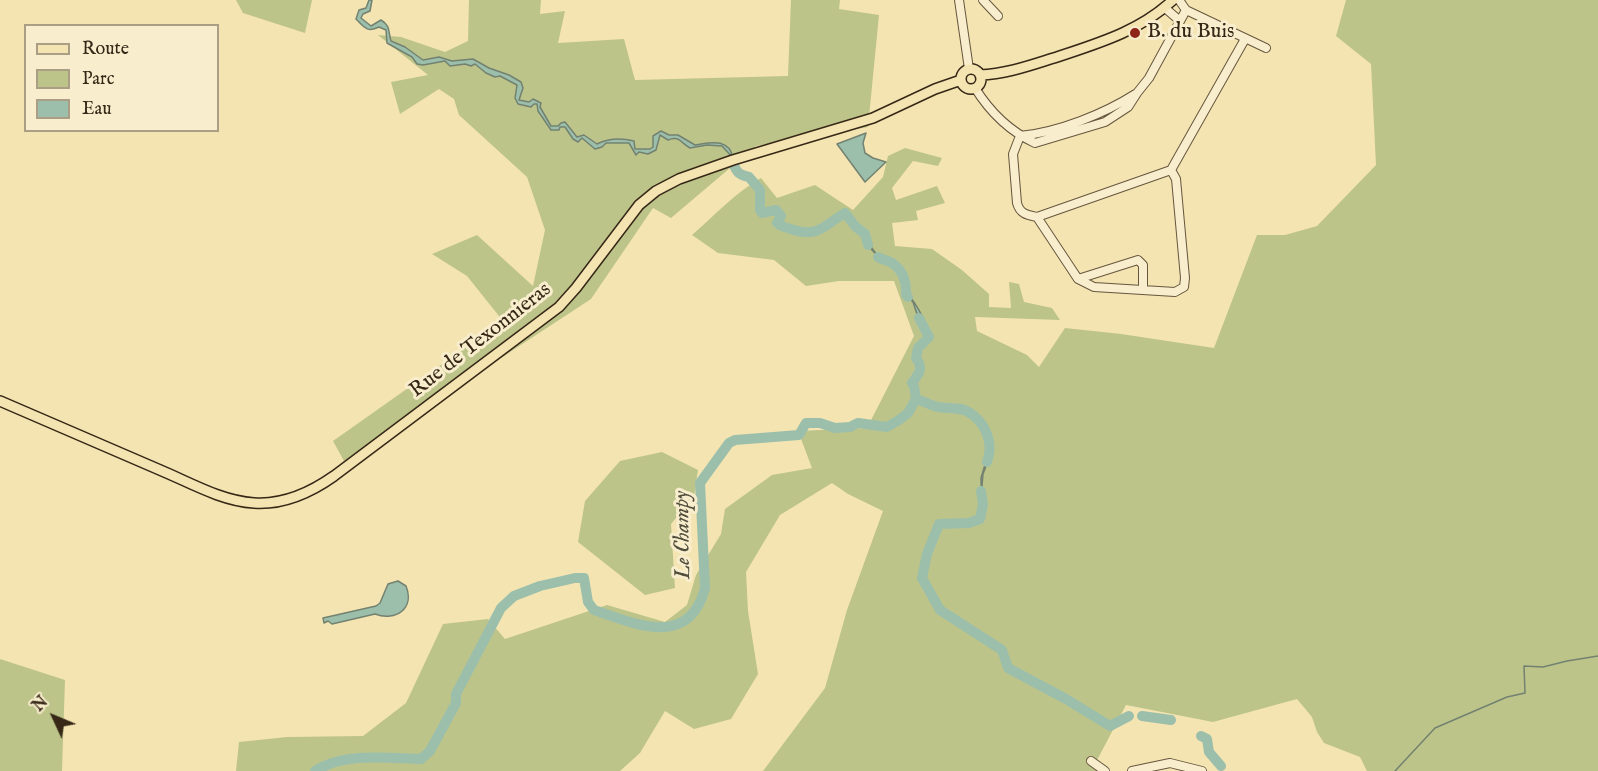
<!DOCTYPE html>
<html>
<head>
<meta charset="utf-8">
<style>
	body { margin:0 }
	#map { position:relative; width:1598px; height:771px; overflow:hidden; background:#f4e4b1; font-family:"IM FELL English",serif }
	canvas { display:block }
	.legend { position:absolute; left:24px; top:24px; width:195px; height:108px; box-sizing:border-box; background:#f8edcc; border:2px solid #aa9e84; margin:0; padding:8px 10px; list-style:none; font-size:18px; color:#362717 }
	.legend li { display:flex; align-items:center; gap:12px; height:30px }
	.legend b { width:30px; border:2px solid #aa9e84 }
	.north { position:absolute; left:24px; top:687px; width:60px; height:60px; -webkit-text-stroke:4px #f8edcc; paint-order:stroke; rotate:314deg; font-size:16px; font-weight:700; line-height:24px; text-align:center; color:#362717 }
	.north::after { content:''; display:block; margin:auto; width:21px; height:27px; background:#362717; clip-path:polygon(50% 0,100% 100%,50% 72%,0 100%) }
</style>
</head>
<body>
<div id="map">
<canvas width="1598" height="771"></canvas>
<ul class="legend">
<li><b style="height:8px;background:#f4e4b1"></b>Route</li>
<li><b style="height:16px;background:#bdc48a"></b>Parc</li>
<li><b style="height:16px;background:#9cbfac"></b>Eau</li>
</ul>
<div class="north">N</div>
</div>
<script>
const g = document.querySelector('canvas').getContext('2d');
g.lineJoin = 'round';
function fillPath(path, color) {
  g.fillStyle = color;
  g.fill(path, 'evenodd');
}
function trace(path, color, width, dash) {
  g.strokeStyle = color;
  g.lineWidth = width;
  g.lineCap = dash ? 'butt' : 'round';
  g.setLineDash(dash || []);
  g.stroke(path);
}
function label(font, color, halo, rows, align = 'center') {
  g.font = font + ' "IM FELL English",serif';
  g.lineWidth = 6;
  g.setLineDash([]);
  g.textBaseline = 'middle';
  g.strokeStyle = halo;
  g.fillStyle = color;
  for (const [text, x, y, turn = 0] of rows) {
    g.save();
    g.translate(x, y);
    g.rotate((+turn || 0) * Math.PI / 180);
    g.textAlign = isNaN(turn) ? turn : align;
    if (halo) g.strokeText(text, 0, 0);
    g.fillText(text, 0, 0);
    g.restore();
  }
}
fillPath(new Path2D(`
	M 236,0 L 312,0 L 305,33 L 243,13 Z
	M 469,0 L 541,0 L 540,14 L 565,11 L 558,43 L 624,39 L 635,80 L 788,76 L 791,0 L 840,0 L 839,9 L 879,15 L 868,127 L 756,146 L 671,218 L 653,208 L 591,299 L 344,461 L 333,441 L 503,321 L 467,276 L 432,254 L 477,235 L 533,286 L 545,230 L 527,177 L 459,115 L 454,99 L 439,89 L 400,114 L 391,82 L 428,75 L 378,35 L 401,37 L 445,52 L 468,41 Z
	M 1346,0 L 1598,0 L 1598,771 L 1367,771 L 1360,757 L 1324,743 L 1317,732 L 1312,717 L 1297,699 L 1213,722 L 1126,705 L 1095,764 L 1105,771 L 763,771 L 825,688 L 847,610 L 883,511 L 848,494 L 832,483 L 780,515 L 746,572 L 748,611 L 758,674 L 731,719 L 694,729 L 665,711 L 640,753 L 620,771 L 236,771 L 239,742 L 287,737 L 363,736 L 406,703 L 443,624 L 488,619 L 505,639 L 607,605 L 665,622 L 687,605 L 696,575 L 721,534 L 725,509 L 772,475 L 812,468 L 798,431 L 867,428 L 914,336 L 894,281 L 839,281 L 806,286 L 774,260 L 718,253 L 692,235 C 714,216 735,193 761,178 L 777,198 L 815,185 L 853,210 L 883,177 L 888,156 L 905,148 L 942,158 L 938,166 L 913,161 L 892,188 L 896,200 L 937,186 L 945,203 L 916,211 L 918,220 L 892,223 L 895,246 L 932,249 L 962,270 L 989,294 L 989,307 L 1011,308 L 1009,282 L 1019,284 L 1024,302 L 1052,308 L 1060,320 L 975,317 L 977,331 L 1027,355 L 1039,367 L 1065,328 L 1121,334 L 1214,348 L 1257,235 L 1285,235 L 1317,226 L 1376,165 L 1371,64 L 1336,36 Z
	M 662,452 L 698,470 L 694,496 L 671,524 L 675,588 L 645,595 L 578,542 L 585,501 L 620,461 Z
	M 0,659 L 65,680 L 62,771 L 0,771 Z`), '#bdc48a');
const water = new Path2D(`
	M 369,0 L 372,0 L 370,11 L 363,14 L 361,18 L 371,26 L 381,20 C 391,26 388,32 391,41 L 405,47 L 423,60 L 439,57 L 452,61 L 473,59 L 489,68 L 509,75 L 521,82 L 523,88 L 519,100 L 529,102 L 533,99 L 541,103 L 540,107 L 551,126 L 558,126 L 561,123 L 565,122 L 577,137 L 584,135 L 597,144 C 609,138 622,138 634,141 L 635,149 L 650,149 L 653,147 L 653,136 L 661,131 L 669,135 L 678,135 L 695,145 C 709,143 729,137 733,158 L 722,146 L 707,145 L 690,148 C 681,143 679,135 668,140 L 660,135 L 656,150 L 648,154 L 639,152 L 636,155 L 629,143 L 606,143 L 602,147 L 595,149 L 582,138 L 578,142 L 573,139 L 565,127 L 560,127 L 559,130 L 551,130 L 538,111 L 537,104 L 534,104 L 531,107 L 518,104 L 515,98 L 517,85 L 500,76 L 495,77 L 486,73 L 475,64 L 471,66 L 465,64 L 450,66 L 445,61 L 423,65 L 417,64 L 412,57 L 387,43 L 386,30 L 379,27 C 367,33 364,27 356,19 L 359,10 L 366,8 Z
	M 866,133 L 863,143 L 865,153 L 873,158 L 886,162 L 865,182 L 837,144 Z
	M 736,166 L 740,172 L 748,174 L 754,182 L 763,189 L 761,205 L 763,211 L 774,208 L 781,210 L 783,215 L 780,222 L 781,224 C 788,226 797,232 805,232 C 822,232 834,209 848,211 L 849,218 L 866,232 C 869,244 872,252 883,259 L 889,258 C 896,264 907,275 908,284 C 909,288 907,291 908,295 C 915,301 930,328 930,338 L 920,349 L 918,359 L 922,361 L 922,375 L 913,383 L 919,397 L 929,402 L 959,406 L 973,412 L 990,432 L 991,453 L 983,474 L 982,486 L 985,514 L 980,523 L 970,525 L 968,522 L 980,520 L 982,514 L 981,478 L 990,448 L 987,430 L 970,412 L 960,409 L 939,407 L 916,399 L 914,386 L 912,383 C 918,373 925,370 916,358 C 917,348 923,344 929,336 L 917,314 L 913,302 L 906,295 L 907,283 L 896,266 L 889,261 L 880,259 L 866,243 L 865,234 L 851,222 L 845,213 C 827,222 816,239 794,230 C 788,228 782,227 777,223 L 781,216 L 780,213 L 776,210 L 762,213 L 760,210 L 760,190 L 749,177 L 740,175 L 735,170 Z
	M 398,581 L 406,586 C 415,608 396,622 375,614 L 332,624 L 328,621 L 324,623 L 323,618 L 376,606 L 380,603 L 388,584 Z`);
fillPath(water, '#9cbfac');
trace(water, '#738270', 1.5);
trace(new Path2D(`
	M 1395,771 L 1435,728 L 1507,697 L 1525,693 L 1524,666 L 1543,667 L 1567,661 L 1598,656`), '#738270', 1.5);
trace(new Path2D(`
	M 733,162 C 736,172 739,175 749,177 L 760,190 L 760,210 L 762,213 L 776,210 L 781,216 L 777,223 C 782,227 788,228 794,230 C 818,238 826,224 845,213 L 855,226 L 865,234 L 868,245
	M 878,257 C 882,260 888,260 892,263 C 903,270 907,283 906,295 L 908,297
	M 916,399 L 914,386 L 912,383 C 919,374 924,368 916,358 L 918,348 L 929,337 L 919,318
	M 981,491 L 983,504 L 980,519 L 969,523 L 939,524 L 927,554 L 922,578 L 940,610 L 1002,650 L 1008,668 L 1066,699 L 1110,726 L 1129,716
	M 1142,716 L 1171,720
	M 1201,736 L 1207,739 L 1209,752 L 1221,766
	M 315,771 C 345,752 387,758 421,759 L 430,751 L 456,703 L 456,694 L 501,608 L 514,596 L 540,586 L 575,578 L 584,578 L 588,602 L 594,610 C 636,624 689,649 705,588 L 700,483 L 729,443 L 735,440 L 799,435 L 806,423 L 820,423 L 835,428 L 850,427 L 858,423 L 887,427 L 899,420 L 908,413 L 916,399 C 923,401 930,405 938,407 C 948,409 961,406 970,413 C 986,423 994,444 987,462`), '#9cbfac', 10);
const minor = new Path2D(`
	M 959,0 L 969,69
	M 983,0 L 998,16
	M 1179,0 L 1186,10 L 1266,48
	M 1165,8 L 1180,21
	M 975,88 C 990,112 1009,131 1035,143 L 1105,122 L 1128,107 L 1137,93 C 1104,114 1059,132 1020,136
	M 1137,93 L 1149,78 L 1186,10
	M 1020,136 L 1013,154 L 1017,203 C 1020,214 1027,215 1037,217 L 1171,170 L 1245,39
	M 1037,217 L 1078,279 L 1094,287 L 1175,292 L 1184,287 L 1185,278 L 1176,179 L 1171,170
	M 1078,279 L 1138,260 L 1143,265 L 1143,290
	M 1091,761 L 1105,771
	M 1132,771 L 1170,763 L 1202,771`);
const major = new Path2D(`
	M961 79a10 10 0 1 1 20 0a10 10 0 1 1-20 0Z
	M 980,75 C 1007,74 1031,65 1057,57 C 1099,43 1140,31 1173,0
	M 0,401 C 53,424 106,447 160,470 C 189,482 221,501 254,503 C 284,505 310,493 334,476 L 559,307 L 576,288 L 639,205 L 656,191 L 679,179 L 733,160 L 873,118 L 935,89 L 961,80`);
trace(minor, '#66563e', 10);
trace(major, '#362717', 12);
trace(minor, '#f8edcc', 8);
trace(major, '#f4e4b1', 9);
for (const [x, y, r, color] of [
	[1135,33,6,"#8f2418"]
]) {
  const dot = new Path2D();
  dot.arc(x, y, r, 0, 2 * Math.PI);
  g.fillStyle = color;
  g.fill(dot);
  trace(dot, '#f8edcc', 2);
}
label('21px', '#362717', '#f8edcc', [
	["B. du Buis",1147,33]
], 'left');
label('21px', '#362717', '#f8edcc', [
	["Rue de Texonnieras",481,341,-38]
]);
label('italic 22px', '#504d3c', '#f8edcc', [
	["Le Champy",684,535,-91]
]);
</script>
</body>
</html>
